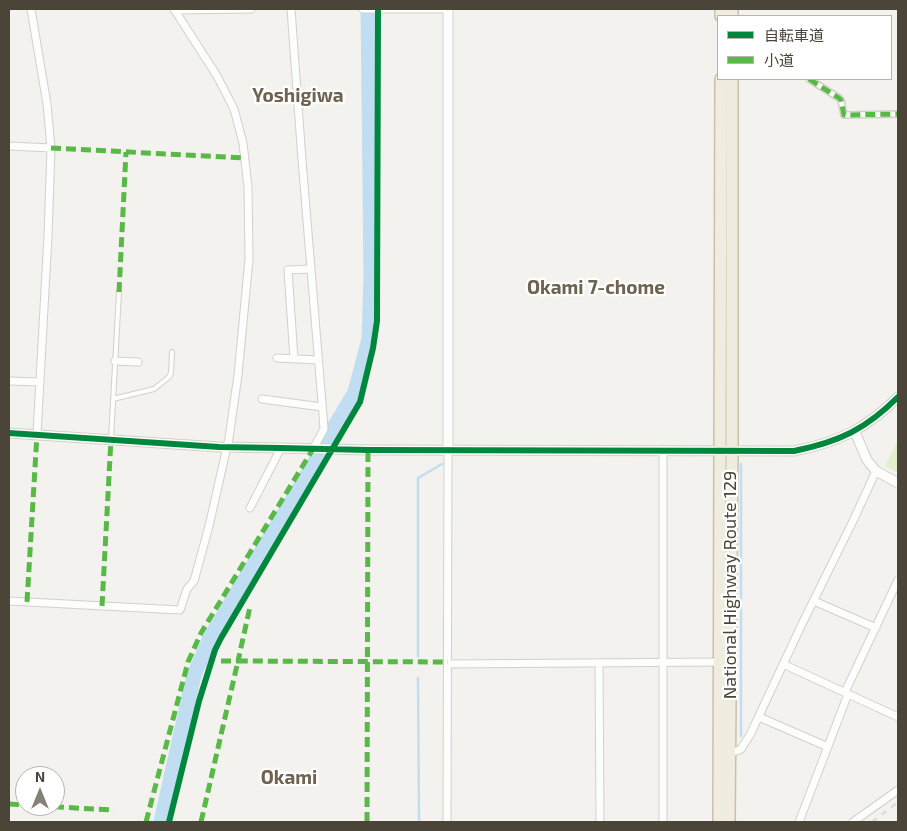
<!DOCTYPE html>
<html>
<head>
<meta charset="utf-8">
<style>
	body { margin:0 }
	#map { position:relative; width:907px; height:831px; overflow:hidden; background:#f4f2ee; font-family:"Exo 2","Noto Sans JP",sans-serif }
	canvas { display:block }
	.frame { position:absolute; inset:0; border:10px solid #4b4439; pointer-events:none }
	.legend { position:absolute; left:717px; top:15px; width:175px; height:65px; box-sizing:border-box; background:#fff; border:1px solid #b7b4b0; margin:0; padding:6px 9px; list-style:none; font-size:15px; color:#4b4439 }
	.legend li { display:flex; align-items:center; gap:10px; height:25px }
	.legend b { width:25px; border:1px solid #b7b4b0 }
	.north { position:absolute; left:15px; top:766px; width:50px; height:50px; box-sizing:border-box; background:#fff; border:1px solid #b7b4b0; border-radius:50%; rotate:0deg; font-size:14px; font-weight:700; line-height:20px; text-align:center; color:#4b4439 }
	.north::after { content:''; display:block; margin:auto; width:18px; height:22px; background:#868178; clip-path:polygon(50% 0,100% 100%,50% 72%,0 100%) }
</style>
</head>
<body>
<div id="map">
<canvas width="907" height="831"></canvas>
<div class="frame"></div>
<ul class="legend">
<li><b style="height:6px;background:#00873e"></b>自転車道</li>
<li><b style="height:6px;background:#58b947"></b>小道</li>
</ul>
<div class="north">N</div>
</div>
<script>
const g = document.querySelector('canvas').getContext('2d');
g.lineJoin = 'round';
function fillPath(path, color) {
  g.fillStyle = color;
  g.fill(path, 'evenodd');
}
function trace(path, color, width, dash) {
  g.strokeStyle = color;
  g.lineWidth = width;
  g.lineCap = dash ? 'butt' : 'round';
  g.setLineDash(dash || []);
  g.stroke(path);
}
function label(font, color, halo, rows, align = 'center') {
  g.font = font + ' "Exo 2",sans-serif';
  g.lineWidth = 4.5;
  g.setLineDash([]);
  g.textBaseline = 'middle';
  g.strokeStyle = halo;
  g.fillStyle = color;
  for (const [text, x, y, turn = 0] of rows) {
    g.save();
    g.translate(x, y);
    g.rotate((+turn || 0) * Math.PI / 180);
    g.textAlign = isNaN(turn) ? turn : align;
    if (halo) g.strokeText(text, 0, 0);
    g.fillText(text, 0, 0);
    g.restore();
  }
}
fillPath(new Path2D(`
	M 898,439 L 898,473 L 885,466 Z`), '#e1eecf');
trace(new Path2D(`
	M 418,656 L 418,478 L 442,464
	M 418,678 L 419,822
	M 741,736 L 741,464`), '#c0ddf1', 2.5);
trace(new Path2D(`
	M 161,822 L 194,675 L 210,638 L 316,460 L 330,434 L 355,392 L 369,339 L 371,276 L 368,9`), '#c0ddf1', 15);
const service = new Path2D(`
	M 113,399 L 154,389 L 169,377 L 171,373 L 172,352
	M 111,439 L 119,292`);
const pedestrian = new Path2D(`
	M 809,79 L 839,98 L 841,100 L 844,115 L 898,114`);
const minor = new Path2D(`
	M 31,9 L 47,104 L 51,148
	M 291,9 L 302,160 L 323,415 L 324,429 L 313,449
	M 363,9 L 448,9
	M 175,10 L 251,9
	M 9,146 L 51,148 L 48,236 L 37,434
	M 277,358 L 318,360
	M 294,359 L 288,270 L 311,269
	M 115,361 L 138,362
	M 9,381 L 40,382
	M 262,399 L 322,407
	M 250,508 L 281,448
	M 9,601 L 180,610 L 187,589 L 194,581 L 209,526 L 229,438 L 238,375 L 249,259 L 248,187 L 243,143 L 234,109 L 217,76 L 174,9
	M 814,601 L 876,628
	M 599,663 L 600,822
	M 448,664 L 720,662
	M 783,664 L 898,717
	M 845,692 L 898,580
	M 759,717 L 828,747
	M 729,754 L 741,749 L 750,735 L 802,624 L 853,521 L 876,471
	M 447,822 L 448,450
	M 663,822 L 663,450
	M 799,822 L 848,694
	M 853,822 L 898,790`);
const tertiary = new Path2D(`
	M 855,432 L 867,460 L 876,471 L 898,483
	M 9,433 L 219,447 L 281,448 L 368,450 L 794,451 C 839,442 866,429 898,397
	M 448,450 L 448,9`);
const trunk = new Path2D(`
	M 732,9 L 732,16
	M 721,16 L 721,9
	M 719,822 L 721,79
	M 729,822 L 732,451 L 732,79`);
trace(service, '#d2d0cb', 6);
trace(pedestrian, '#d2d0cb', 8);
trace(minor, '#d2d0cb', 9);
trace(tertiary, '#d2d0cb', 11);
trace(trunk, '#ccbfa9', 14);
trace(service, '#fdfdfc', 4);
trace(pedestrian, '#fdfdfc', 5);
trace(minor, '#fdfdfc', 7);
trace(tertiary, '#fdfdfc', 9);
trace(trunk, '#f0ece0', 11);
trace(new Path2D(`
	M 872,822 L 898,802`), '#dbdbda', 2.5, [6, 6]);
trace(new Path2D(`
	M 809,79 L 839,98 L 841,100 L 844,115 L 898,114
	M 51,148 L 245,158
	M 119,292 L 126,152
	M 27,602 L 37,434
	M 102,606 L 111,439
	M 221,661 L 238,661 L 250,607
	M 9,804 L 25,805
	M 39,806 L 114,810
	M 146,822 L 188,662 L 201,633 L 313,449
	M 201,822 L 238,661 L 448,662
	M 367,822 L 368,450`), '#58b947', 5, [10, 5]);
trace(new Path2D(`
	M 9,433 L 219,447 L 281,448 L 368,450 L 794,451 C 839,442 866,429 898,397
	M 169,822 L 199,701 L 215,650 L 221,638 L 360,402 L 373,348 L 377,321 L 378,9`), '#00873e', 6);
label('18px', '#4b4439', '#fff', [
	["National Highway Route 129",730,585,-90]
]);
label('bold 19px', '#6e6250', '#fff', [
	["Yoshigiwa",298,96],
	["Okami 7-chome",596,288],
	["Okami",289,778]
]);
</script>
</body>
</html>
